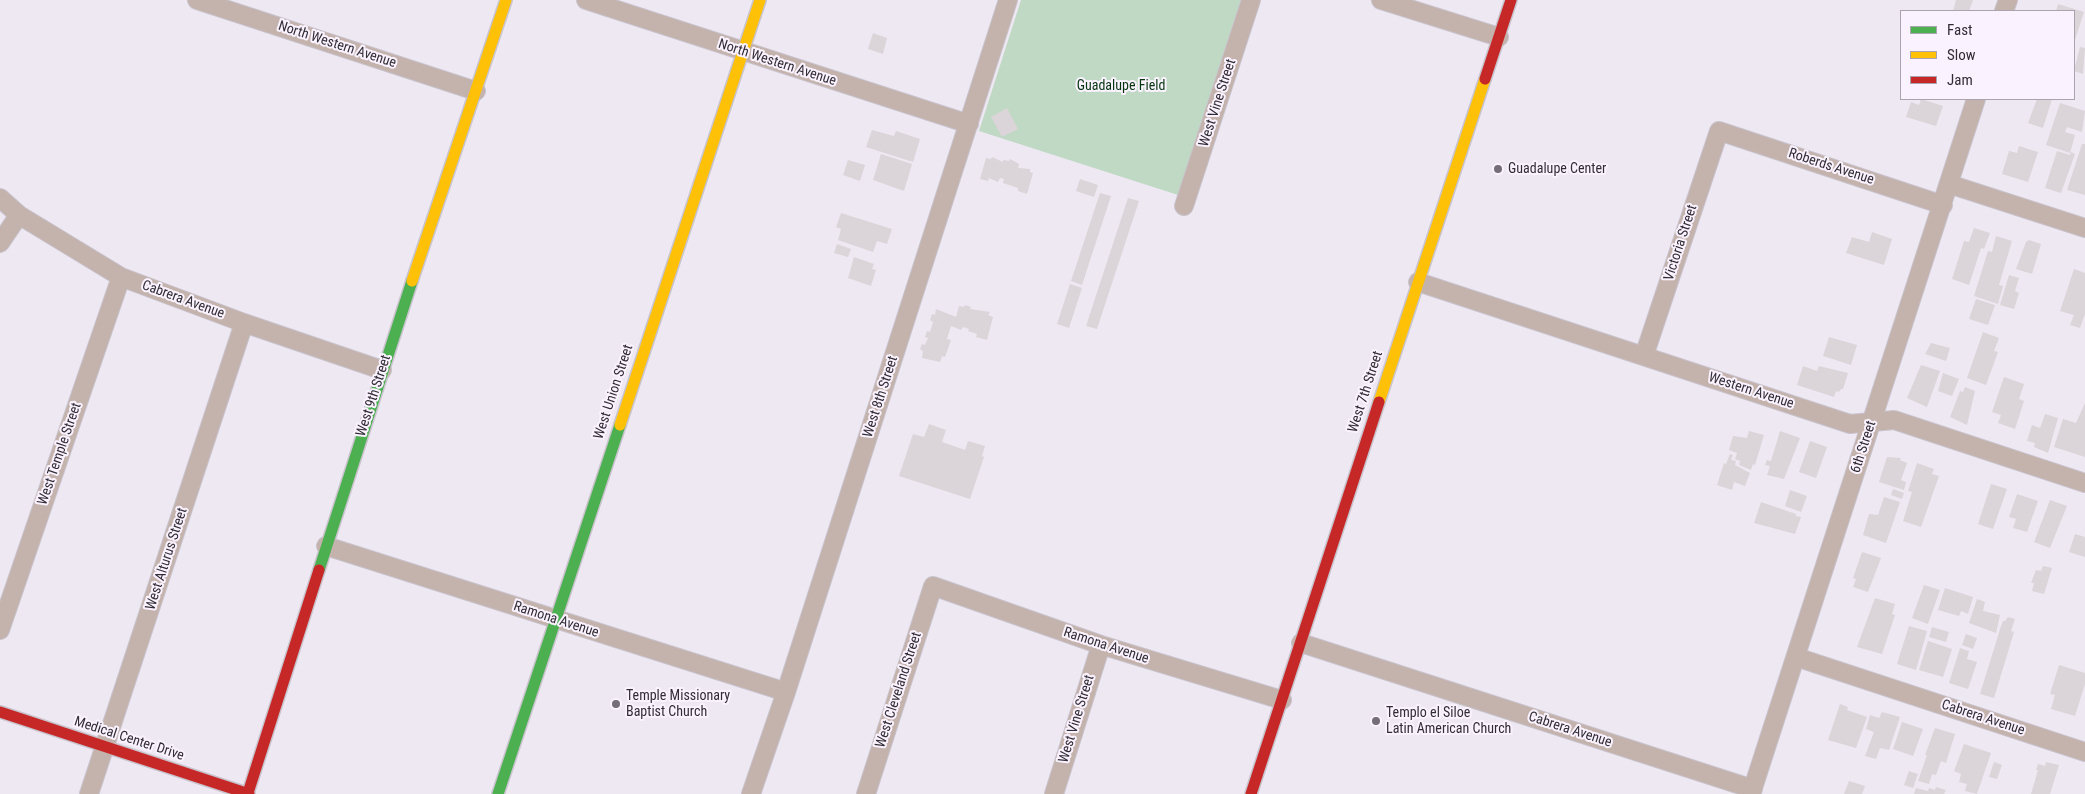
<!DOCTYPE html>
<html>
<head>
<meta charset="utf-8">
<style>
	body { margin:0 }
	#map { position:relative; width:2085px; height:794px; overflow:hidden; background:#eee8f3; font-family:"Roboto Condensed",sans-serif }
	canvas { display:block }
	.legend { position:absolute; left:1900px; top:10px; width:175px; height:90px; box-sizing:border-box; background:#faf3ff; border:1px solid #aaa4ae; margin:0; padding:6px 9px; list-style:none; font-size:15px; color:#322d35 }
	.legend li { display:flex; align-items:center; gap:10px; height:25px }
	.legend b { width:25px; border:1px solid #aaa4ae }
</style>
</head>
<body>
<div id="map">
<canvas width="2085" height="794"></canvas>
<ul class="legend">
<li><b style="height:6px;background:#4caf50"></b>Fast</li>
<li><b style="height:6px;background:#ffc107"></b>Slow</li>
<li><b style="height:6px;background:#c62828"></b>Jam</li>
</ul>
</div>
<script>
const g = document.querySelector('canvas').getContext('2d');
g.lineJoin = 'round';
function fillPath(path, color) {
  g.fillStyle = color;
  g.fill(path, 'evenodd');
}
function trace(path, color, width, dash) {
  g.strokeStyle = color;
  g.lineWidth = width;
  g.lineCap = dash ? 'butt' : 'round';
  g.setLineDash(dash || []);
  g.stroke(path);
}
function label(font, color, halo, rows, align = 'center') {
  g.font = font + ' "Roboto Condensed",sans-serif';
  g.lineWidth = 4;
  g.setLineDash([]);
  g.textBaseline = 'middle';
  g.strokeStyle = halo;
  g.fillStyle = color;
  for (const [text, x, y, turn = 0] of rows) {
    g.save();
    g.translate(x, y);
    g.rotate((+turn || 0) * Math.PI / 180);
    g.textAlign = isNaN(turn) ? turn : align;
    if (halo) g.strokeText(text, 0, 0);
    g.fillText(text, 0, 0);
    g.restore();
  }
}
fillPath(new Path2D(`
	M 1021,0 L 1241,0 L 1178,195 L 979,131 Z`), '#c0d9c4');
fillPath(new Path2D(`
	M 1956,0 L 1973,0 L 1969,11 L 1953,11 Z
	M 2058,4 L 2084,12 L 2074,43 L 2074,11 L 2056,11 Z
	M 873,33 L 887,38 L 883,54 L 868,49 Z
	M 2080,47 L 2085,48 L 2083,74 L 2074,71 Z
	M 1921,99 L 1943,106 L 1936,126 L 1906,117 L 1911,102 L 1919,105 Z
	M 2037,99 L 2052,99 L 2043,128 L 2028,123 Z
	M 2060,103 L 2085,111 L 2082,132 L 2067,127 L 2065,132 L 2075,135 L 2070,153 L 2046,145 Z
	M 1007,108 L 1018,129 L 1002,137 L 991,117 Z
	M 872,130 L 894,136 L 896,131 L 920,139 L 913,162 L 866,147 Z
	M 2082,144 L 2085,144 L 2085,195 L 2067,190 Z
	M 2019,146 L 2038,152 L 2028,182 L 2002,174 L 2009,151 L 2017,153 Z
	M 2057,151 L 2070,155 L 2071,152 L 2075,154 L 2061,193 L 2045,188 Z
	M 881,154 L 912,164 L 904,191 L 873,180 Z
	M 992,157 L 1003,162 L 1003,160 L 1009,161 L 1010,159 L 1019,164 L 1018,168 L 1030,169 L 1030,172 L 1033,173 L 1027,194 L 1018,191 L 1018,188 L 1003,183 L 1004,179 L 1000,178 L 998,182 L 989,178 L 988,181 L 980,179 L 986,158 L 991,159 Z
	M 848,160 L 865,165 L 860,181 L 843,175 Z
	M 1080,179 L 1098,185 L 1094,197 L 1076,191 Z
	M 1100,193 L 1111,196 L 1082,285 L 1071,281 Z
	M 1128,198 L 1139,201 L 1097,329 L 1086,326 Z
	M 841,213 L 892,229 L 887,244 L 877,241 L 873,252 L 838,240 L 841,229 L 836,227 Z
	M 1974,228 L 1990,233 L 1984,249 L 1981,248 L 1969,285 L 1952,279 L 1964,241 L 1969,242 Z
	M 1872,232 L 1892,239 L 1884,265 L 1846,253 L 1852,237 L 1869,242 Z
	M 1996,236 L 2012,241 L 1999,285 L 2003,286 L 1998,304 L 1974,296 L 1988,251 L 1992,252 Z
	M 2029,240 L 2041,244 L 2032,274 L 2016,269 L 2026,242 Z
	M 837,244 L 851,249 L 848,257 L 834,253 Z
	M 854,257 L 874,264 L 872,269 L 876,270 L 871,286 L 848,278 Z
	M 2074,269 L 2085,273 L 2085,314 L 2080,328 L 2070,325 L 2074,315 L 2060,311 Z
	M 2009,275 L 2019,278 L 2015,291 L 2019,293 L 2014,309 L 2000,305 Z
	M 1070,284 L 1082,288 L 1069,328 L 1057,324 Z
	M 1976,299 L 1995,305 L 1988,325 L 1969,319 Z
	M 965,305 L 971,307 L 970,309 L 990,312 L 988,315 L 993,317 L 987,340 L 976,337 L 977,334 L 968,331 L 969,329 L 963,327 L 961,330 L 951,326 L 947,339 L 951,340 L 945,357 L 942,356 L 940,362 L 922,358 L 923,351 L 920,349 L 922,344 L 925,345 L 928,338 L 925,337 L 927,331 L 930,332 L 933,322 L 930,320 L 932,314 L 935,315 L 936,309 L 956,317 L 959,306 L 964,307 Z
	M 1983,332 L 1999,338 L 1994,351 L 1998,352 L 1986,385 L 1967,378 Z
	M 1829,337 L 1857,345 L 1851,365 L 1823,356 Z
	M 1931,343 L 1950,348 L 1946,361 L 1925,354 Z
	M 1921,365 L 1940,371 L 1927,407 L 1907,398 Z
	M 1803,366 L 1817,371 L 1819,366 L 1848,373 L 1843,389 L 1841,389 L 1839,392 L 1836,391 L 1834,397 L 1797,385 Z
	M 1943,373 L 1959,379 L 1952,396 L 1938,391 Z
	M 2004,377 L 2024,384 L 2019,399 L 2024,401 L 2015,429 L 1998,423 L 2001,415 L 1992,412 Z
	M 1965,387 L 1975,391 L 1967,425 L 1950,417 L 1960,391 L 1963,392 Z
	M 2085,403 L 2085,457 L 2054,447 L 2063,419 L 2076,423 Z
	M 2045,414 L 2058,418 L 2048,453 L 2034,447 L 2035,443 L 2027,441 L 2032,425 L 2040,428 Z
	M 929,424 L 946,430 L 942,442 L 965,450 L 968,441 L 985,446 L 982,456 L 984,457 L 970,499 L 899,476 L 913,434 L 924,437 Z
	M 1749,431 L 1764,435 L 1755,465 L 1753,464 L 1751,470 L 1739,465 L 1740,461 L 1735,459 L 1737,453 L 1729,450 L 1733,436 L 1747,438 Z
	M 1780,431 L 1800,438 L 1784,479 L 1767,475 L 1770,466 L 1765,465 L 1767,460 L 1771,461 Z
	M 1810,441 L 1827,447 L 1816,478 L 1799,472 Z
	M 1730,454 L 1733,455 L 1731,460 L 1736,461 L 1735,465 L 1750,473 L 1745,486 L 1734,482 L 1732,490 L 1717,485 L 1724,463 L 1726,464 Z
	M 1887,457 L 1901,458 L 1900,460 L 1907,463 L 1901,480 L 1906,482 L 1904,490 L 1879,482 Z
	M 1917,463 L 1934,469 L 1932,474 L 1939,476 L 1921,527 L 1903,521 L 1912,492 L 1908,491 Z
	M 1991,484 L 2007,489 L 1993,529 L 1978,524 Z
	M 1893,489 L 1904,493 L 1902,499 L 1891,495 Z
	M 1790,490 L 1807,496 L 1801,512 L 1785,506 Z
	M 2017,494 L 2038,501 L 2027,532 L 2013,528 L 2016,519 L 2009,517 Z
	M 1884,497 L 1900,502 L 1886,543 L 1863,535 L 1869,514 L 1878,515 Z
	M 2050,500 L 2067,506 L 2050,548 L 2034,542 Z
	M 1761,502 L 1796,514 L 1796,516 L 1801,517 L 1795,534 L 1754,523 Z
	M 2075,534 L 2085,537 L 2085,557 L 2069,552 Z
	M 1862,552 L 1881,558 L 1868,592 L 1853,587 L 1856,579 L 1853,578 Z
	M 2043,566 L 2052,568 L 2044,594 L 2032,591 L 2034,583 L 2031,583 L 2036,570 L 2041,571 Z
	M 1924,585 L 1940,590 L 1928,624 L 1912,618 Z
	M 1945,588 L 1973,597 L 1968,614 L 1961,611 L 1959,616 L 1938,610 Z
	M 1875,598 L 1895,604 L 1892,614 L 1895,615 L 1882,654 L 1857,647 Z
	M 1977,599 L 1985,602 L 1983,611 L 2000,615 L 1996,633 L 1969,623 Z
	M 2008,617 L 2015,619 L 2011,631 L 2014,632 L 1994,698 L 1980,694 L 2001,626 L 2003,621 L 2005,621 Z
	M 1909,626 L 1927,631 L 1916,670 L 1897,664 Z
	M 1932,627 L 1949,632 L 1946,642 L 1929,637 Z
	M 1966,634 L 1977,638 L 1973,649 L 1962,645 Z
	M 1928,641 L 1952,649 L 1943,677 L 1919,670 Z
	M 1960,648 L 1969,651 L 1967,659 L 1977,662 L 1968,689 L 1949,683 Z
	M 2059,665 L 2085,673 L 2085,684 L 2075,716 L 2051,709 L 2055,695 L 2050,694 Z
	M 1840,704 L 1848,707 L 1847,710 L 1867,717 L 1856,748 L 1828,740 Z
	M 1882,712 L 1900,717 L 1889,750 L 1880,748 L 1876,759 L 1865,756 L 1874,732 L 1866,729 L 1870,715 L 1879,718 Z
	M 1902,722 L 1923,729 L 1913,756 L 1893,749 Z
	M 1935,728 L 1955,734 L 1946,763 L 1941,761 L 1936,775 L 1932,774 L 1929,784 L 1918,781 L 1927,755 L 1925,755 Z
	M 1964,744 L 1991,753 L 1977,794 L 1965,791 L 1967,784 L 1959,782 L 1961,774 L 1954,771 Z
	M 1994,762 L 2002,765 L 1997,779 L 1989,777 Z
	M 2046,762 L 2059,765 L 2050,794 L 2031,794 L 2038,770 L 2036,770 L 2038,764 L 2045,766 Z
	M 1909,771 L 1918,774 L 1913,788 L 1904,785 Z
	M 1849,781 L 1865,786 L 1862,794 L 1844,794 Z
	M 1936,787 L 1946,790 L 1944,794 L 1914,794 L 1916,788 L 1928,791 L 1929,788 L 1935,790 Z`), '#dbd4d8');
const street = new Path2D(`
	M 197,0 L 476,91
	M 586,0 L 969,124
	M 1381,0 L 1499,37
	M 2004,11 L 2008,0
	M 1949,184 L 2085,228
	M 0,198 L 19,215 L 121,277 L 244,323 L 382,370
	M 1184,206 L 1251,0
	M 0,243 L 19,215
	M 1418,282 L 1850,424 L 1894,420 L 2085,483
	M 1644,356 L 1719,131 L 1943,205
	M 326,546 L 786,692
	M 0,630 L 121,277
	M 1301,643 L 1753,789
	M 1796,657 L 2085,752
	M 89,794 L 244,323
	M 751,794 L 786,692 L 1008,0
	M 866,794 L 933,586 L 1101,645 L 1282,700
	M 1054,794 L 1101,645
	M 1751,794 L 1976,99`);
const fast = new Path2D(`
	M 319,570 L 412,281
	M 498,794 L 620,425`);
const slow = new Path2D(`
	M 412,281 L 506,0
	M 1379,402 L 1485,79
	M 620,425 L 760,0`);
const jam = new Path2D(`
	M 1485,79 L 1511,0
	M 0,712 L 249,794
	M 248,793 L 319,570
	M 1251,794 L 1379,402`);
trace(street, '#c8c3cc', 20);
trace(fast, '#c8c3cc', 14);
trace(slow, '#c8c3cc', 14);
trace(jam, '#c8c3cc', 14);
trace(street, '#c4b2ac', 18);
trace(fast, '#4caf50', 11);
trace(slow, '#ffc107', 11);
trace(jam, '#c62828', 11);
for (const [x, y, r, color] of [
	[1498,169,5,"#746e78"],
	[616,704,5,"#746e78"],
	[1376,721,5,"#746e78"]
]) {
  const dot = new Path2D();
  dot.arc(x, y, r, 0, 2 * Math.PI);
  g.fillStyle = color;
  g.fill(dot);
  trace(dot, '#faf3ff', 2);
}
label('14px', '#322d35', '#faf3ff', [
	["North Western Avenue",337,45,18],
	["North Western Avenue",777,63,18],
	["West Vine Street",1218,103,-72],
	["Roberds Avenue",1831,167,18],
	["Victoria Street",1681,243,-72],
	["Cabrera Avenue",183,300,20],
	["Western Avenue",1751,391,18],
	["West Union Street",614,392,-72],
	["West 7th Street",1366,392,-72],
	["West 9th Street",374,396,-72],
	["West 8th Street",881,397,-72],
	["6th Street",1864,447,-72],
	["West Temple Street",60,454,-71],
	["West Alturus Street",167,559,-72],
	["Ramona Avenue",556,620,18],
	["Ramona Avenue",1106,646,18],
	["West Cleveland Street",899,690,-72],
	["Cabrera Avenue",1983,718,18],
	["West Vine Street",1077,719,-73],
	["Cabrera Avenue",1570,730,18],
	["Medical Center Drive",129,739,18]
]);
label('14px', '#05350f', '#faf3ff', [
	["Guadalupe Field",1121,86]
]);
label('14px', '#322d35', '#faf3ff', [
	["Guadalupe Center",1508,169],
	["Temple Missionary",626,696],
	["Baptist Church",626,712],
	["Templo el Siloe",1386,713],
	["Latin American Church",1386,729]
], 'left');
</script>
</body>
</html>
